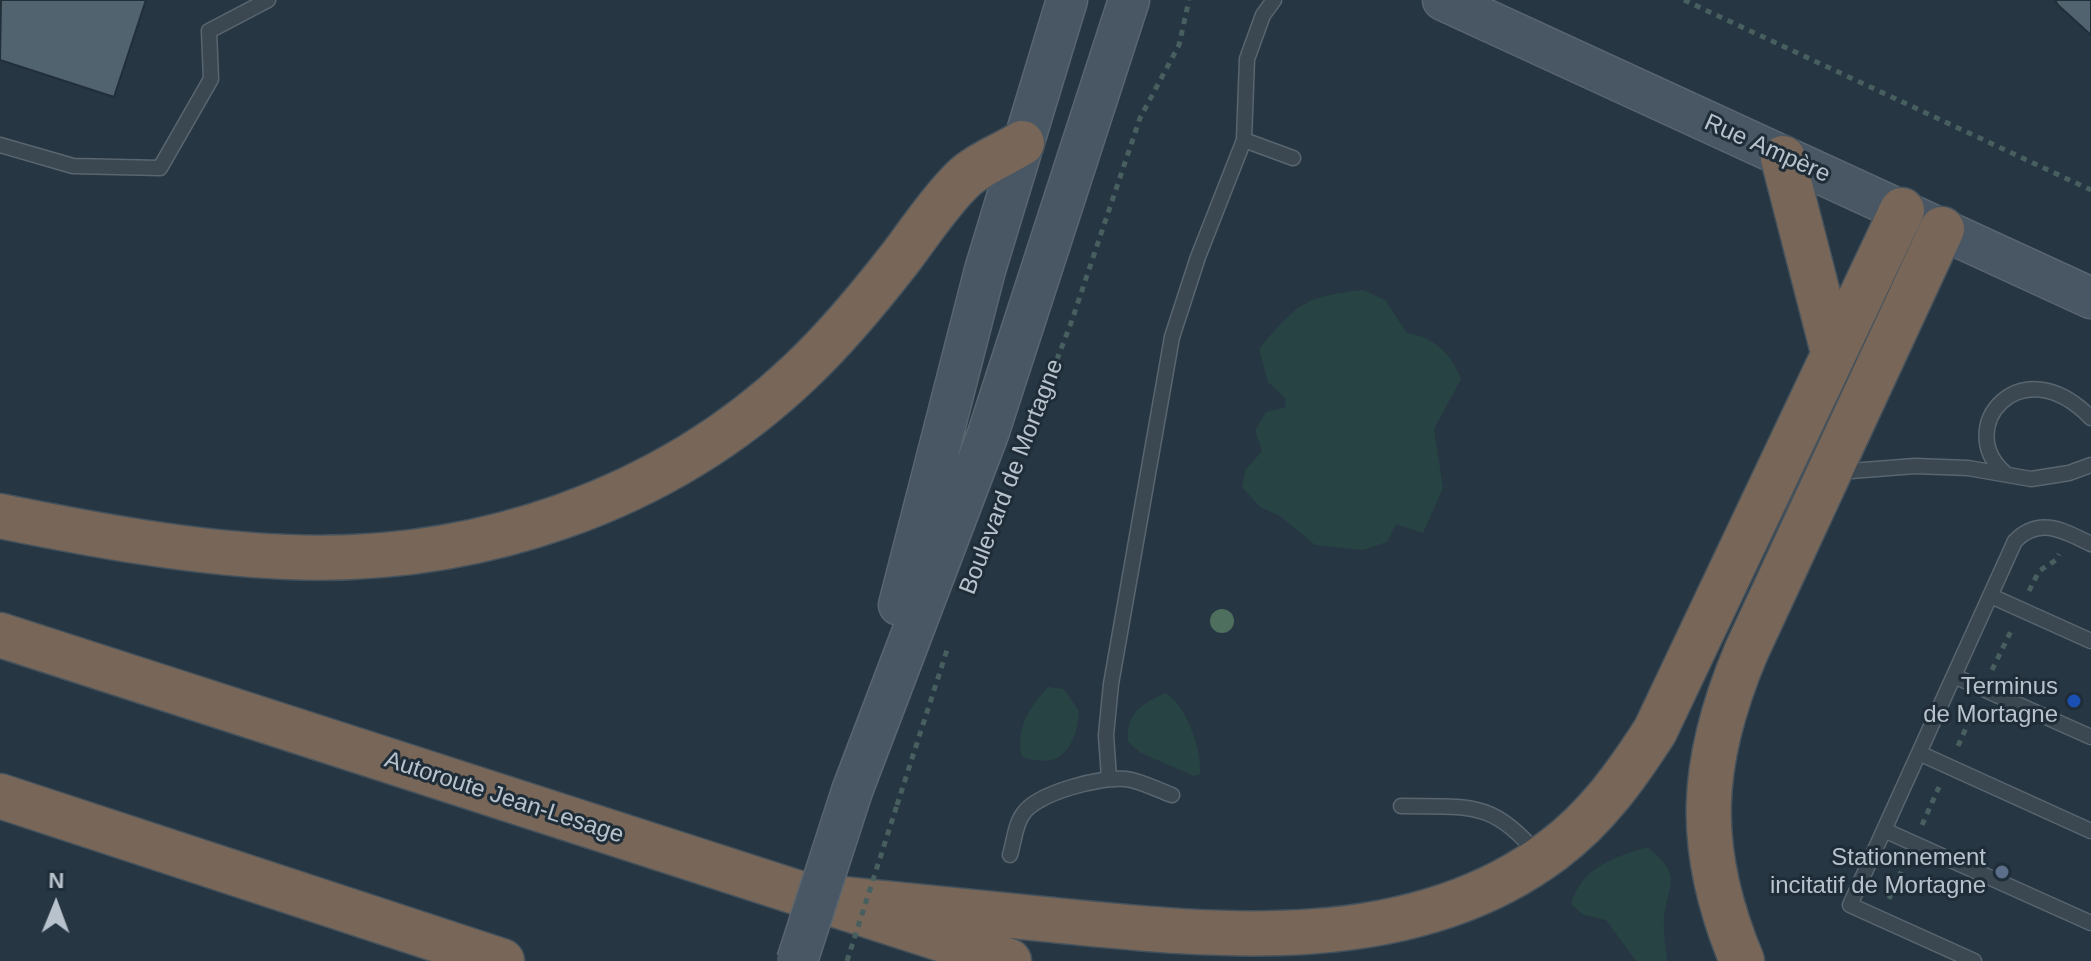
<!DOCTYPE html>
<html>
<head>
<meta charset="utf-8">
<style>
	body { margin:0 }
	#map { position:relative; width:2091px; height:961px; overflow:hidden; background:#263643; font-family:Arial,sans-serif }
	canvas { display:block }
	.north { position:absolute; left:16px; top:865px; width:80px; height:80px; -webkit-text-stroke:6px #1f2d38; paint-order:stroke; rotate:1deg; font-size:22px; font-weight:700; line-height:32px; text-align:center; color:#b8c2cc }
	.north::after { content:''; display:block; margin:auto; width:28px; height:36px; background:#b8c2cc; clip-path:polygon(50% 0,100% 100%,50% 72%,0 100%) }
</style>
</head>
<body>
<div id="map">
<canvas width="2091" height="961"></canvas>
<div class="north">N</div>
</div>
<script>
const g = document.querySelector('canvas').getContext('2d');
g.lineJoin = 'round';
function fillPath(path, color) {
  g.fillStyle = color;
  g.fill(path, 'evenodd');
}
function trace(path, color, width, dash) {
  g.strokeStyle = color;
  g.lineWidth = width;
  g.lineCap = dash ? 'butt' : 'round';
  g.setLineDash(dash || []);
  g.stroke(path);
}
function label(font, color, halo, rows, align = 'center') {
  g.font = font + ' Arial,sans-serif';
  g.lineWidth = 6;
  g.setLineDash([]);
  g.textBaseline = 'middle';
  g.strokeStyle = halo;
  g.fillStyle = color;
  for (const [text, x, y, turn = 0] of rows) {
    g.save();
    g.translate(x, y);
    g.rotate((+turn || 0) * Math.PI / 180);
    g.textAlign = isNaN(turn) ? turn : align;
    if (halo) g.strokeText(text, 0, 0);
    g.fillText(text, 0, 0);
    g.restore();
  }
}
fillPath(new Path2D(`
	M 1363,290 L 1385,300 L 1407,333 C 1434,337 1451,353 1461,379 L 1434,429 L 1443,488 L 1423,533 L 1396,524 L 1387,542 L 1363,550 L 1315,545 L 1280,516 L 1260,507 L 1242,487 L 1246,469 L 1262,451 L 1255,431 L 1266,412 L 1286,407 L 1285,398 L 1268,382 L 1259,349 C 1298,303 1303,297 1363,290 Z
	M 1048,687 L 1064,689 L 1079,711 C 1076,748 1061,770 1022,757 C 1015,729 1029,708 1048,687 Z
	M 1166,693 C 1187,707 1202,750 1200,774 L 1194,776 L 1141,753 L 1128,742 C 1125,714 1142,703 1166,693 Z
	M 1647,847 C 1686,878 1666,883 1664,922 C 1663,934 1666,948 1667,961 L 1636,961 L 1606,920 L 1582,914 L 1571,904 C 1582,867 1613,858 1647,847 Z`), '#284343');
const building = new Path2D(`
	M 1,0 L 146,0 L 114,97 L 0,60 Z
	M 2055,0 L 2091,0 L 2091,35 L 2058,5 Z`);
fillPath(building, '#526370');
trace(building, '#212f39', 2);
const lane = new Path2D(`
	M 1244,140 L 1293,158
	M 0,145 L 73,166 L 160,168 L 211,79 L 209,31 L 268,0
	M 1838,472 L 1915,466 L 1968,468 L 2031,479 L 2069,473 L 2091,465
	M 2005,473 C 1953,429 2020,345 2091,418
	M 1991,596 L 2091,641
	M 1954,676 L 2091,737
	M 1919,753 L 2091,831
	M 1109,778 L 1106,735 L 1111,684 L 1172,337 L 1198,257 L 1244,140 L 1247,59 L 1263,15 L 1274,0
	M 1401,806 C 1469,807 1493,800 1538,855
	M 1884,830 L 2091,923
	M 1010,855 C 1014,842 1015,825 1023,814 C 1036,793 1102,776 1126,779 C 1141,781 1158,790 1172,795
	M 1974,961 L 1850,905 L 2015,541 C 2040,516 2064,531 2091,544`);
const secondary = new Path2D(`
	M 1443,0 L 2091,298
	M 899,605 L 985,270 L 1067,0
	M 852,791 L 988,434 L 1129,0`);
const highway = new Path2D(`
	M 1783,158 L 1833,352
	M 0,516 C 94,535 191,553 287,557 C 475,565 664,502 801,371 C 838,336 870,297 901,257 C 920,232 938,204 961,181 C 976,165 1003,155 1022,143
	M 0,635 L 1009,961
	M 0,796 L 502,961
	M 802,895 C 883,903 963,911 1043,919 C 1212,936 1409,959 1553,850 C 1596,818 1626,776 1655,731 L 1902,210
	M 1742,961 C 1695,848 1699,764 1746,652 L 1942,229`);
trace(lane, '#59656f', 17);
trace(secondary, '#59656f', 43);
trace(highway, '#45525c', 47);
trace(new Path2D(`
	M 1684,0 L 2091,190
	M 1031,427 L 1071,323 L 1140,118 L 1179,45 L 1189,0
	M 2029,591 L 2039,571 L 2056,560 L 2059,554
	M 1992,670 L 2012,629
	M 1958,746 L 1975,708
	M 897,805 L 947,650
	M 1922,825 L 1939,787
	M 1889,899 L 1906,861`), '#475f5f', 5, [6, 6]);
trace(lane, '#3b4852', 14);
trace(secondary, '#495765', 40);
trace(highway, '#786758', 44);
const secondaryBridge = new Path2D(`
	M 797,961 L 852,791`);
trace(secondaryBridge, '#59656f', 43, []);
trace(new Path2D(`
	M 847,961 L 897,805`), '#475f5f', 5, [6, 6]);
trace(secondaryBridge, '#495765', 40);
g.fillStyle = '#4e6f5d';
for (const [x, y] of [
	[1222,621]
]) {
  g.beginPath();
  g.arc(x, y, 12, 0, 2 * Math.PI);
  g.fill();
}
for (const [x, y, r, color] of [
	[2074,701,8,"#1a4fb4"],
	[2002,872,8,"#5c6f8a"]
]) {
  const dot = new Path2D();
  dot.arc(x, y, r, 0, 2 * Math.PI);
  g.fillStyle = color;
  g.fill(dot);
  trace(dot, '#1f2d38', 3);
}
label('24px', '#b8c2cc', '#1f2d38', [
	["Rue Ampère",1767,149,24],
	["Boulevard de Mortagne",1012,477,-69],
	["Autoroute Jean-Lesage",504,798,18]
]);
label('24px', '#b8c2cc', '#1f2d38', [
	["Terminus",2058,687],
	["de Mortagne",2058,715],
	["Stationnement",1986,858],
	["incitatif de Mortagne",1986,886]
], 'right');
</script>
</body>
</html>
